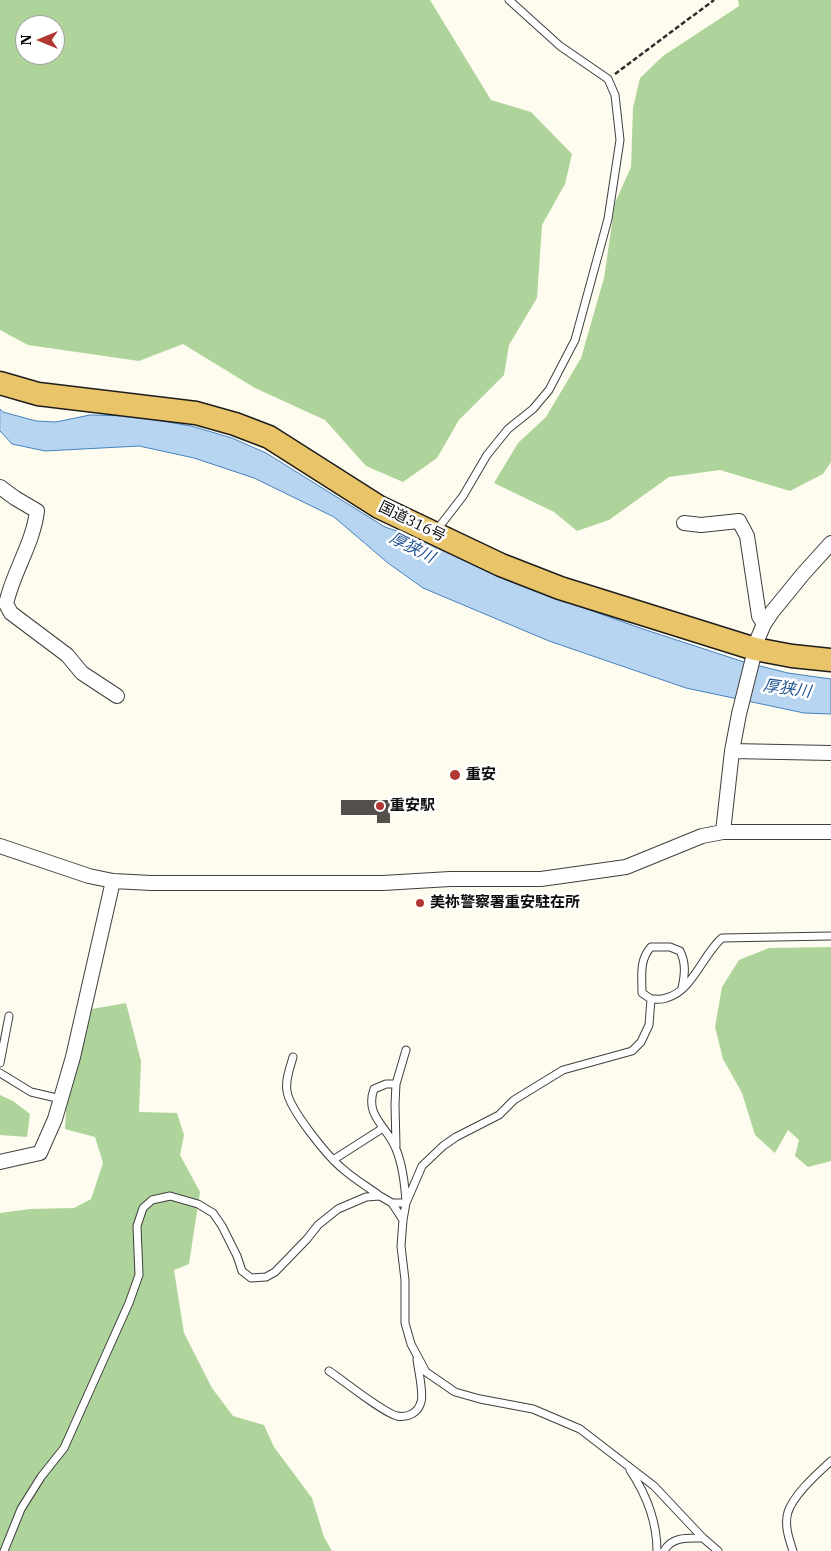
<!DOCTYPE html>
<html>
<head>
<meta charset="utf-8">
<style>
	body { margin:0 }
	#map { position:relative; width:831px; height:1551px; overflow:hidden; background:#fdfcee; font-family:"IBM Plex Serif",serif }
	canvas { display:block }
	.north { position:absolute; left:15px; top:15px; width:50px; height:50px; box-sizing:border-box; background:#fff; border:1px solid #9e9e9e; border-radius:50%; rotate:270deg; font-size:14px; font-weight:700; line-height:20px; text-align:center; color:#0c0c0c }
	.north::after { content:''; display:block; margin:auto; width:18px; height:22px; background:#af3932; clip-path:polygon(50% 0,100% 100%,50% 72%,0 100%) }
</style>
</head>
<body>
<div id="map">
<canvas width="831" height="1551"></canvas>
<div class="north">N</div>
</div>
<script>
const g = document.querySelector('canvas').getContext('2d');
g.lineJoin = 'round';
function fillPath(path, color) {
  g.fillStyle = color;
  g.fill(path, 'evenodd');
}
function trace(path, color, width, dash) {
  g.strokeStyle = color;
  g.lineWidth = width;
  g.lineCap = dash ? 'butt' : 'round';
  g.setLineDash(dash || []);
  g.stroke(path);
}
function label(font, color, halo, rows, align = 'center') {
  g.font = font + ' "IBM Plex Serif","Noto Sans JP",serif';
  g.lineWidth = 5;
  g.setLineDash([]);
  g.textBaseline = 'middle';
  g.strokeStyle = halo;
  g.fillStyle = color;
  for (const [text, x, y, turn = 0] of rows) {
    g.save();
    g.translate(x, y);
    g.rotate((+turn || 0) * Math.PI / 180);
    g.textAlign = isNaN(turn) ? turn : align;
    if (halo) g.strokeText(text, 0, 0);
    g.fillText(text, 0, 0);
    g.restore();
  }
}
fillPath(new Path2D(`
	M 0,0 L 430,0 L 491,100 L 531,112 L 572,154 L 565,184 L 542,225 L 537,298 L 509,345 L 504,375 L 459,420 L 437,458 L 403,482 L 366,466 L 325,420 L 255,388 L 183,344 L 139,361 L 28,345 L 0,330 ZM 25,25 L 55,25 L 55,55 L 25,55 Z
	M 738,0 L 831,0 L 831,462 L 823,474 L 790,491 L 720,470 L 669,477 L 609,520 L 577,531 L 554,512 L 494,483 L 518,443 L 546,417 L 581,358 L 604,278 L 615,203 L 631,167 L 633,108 L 640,78 L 663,56 L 739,6 Z
	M 831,947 L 831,1161 L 808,1167 L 795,1156 L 799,1140 L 788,1130 L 775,1153 L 755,1135 L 742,1093 L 723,1059 L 715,1027 L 722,987 L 739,960 L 769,948 Z
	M 126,1003 L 141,1061 L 139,1112 L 177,1113 L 184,1135 L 180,1155 L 200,1192 L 189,1264 L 174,1270 L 184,1333 L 212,1388 L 233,1416 L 264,1425 L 274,1447 L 312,1498 L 324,1537 L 332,1551 L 0,1551 L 0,1213 L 30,1209 L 74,1208 L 91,1199 L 103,1163 L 95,1137 L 65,1129 L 67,1094 L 92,1009 Z
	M 0,1095 L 13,1101 L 30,1114 L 27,1137 L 0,1135 Z`), '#afd49b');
const water = new Path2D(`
	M 0,409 L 3,412 L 36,421 L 56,422 L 90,415 L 133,416 L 191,426 L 232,438 L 266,453 L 385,527 L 426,541 L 534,590 L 640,628 L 744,662 L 788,673 L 831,679 L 831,714 L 804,713 L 686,688 L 549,641 L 423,588 L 388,563 L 334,517 L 254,478 L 194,458 L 139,446 L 45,451 L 12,444 L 0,431 Z`);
fillPath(water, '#b7d4f0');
trace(water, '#4582c0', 1);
fillPath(new Path2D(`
	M 341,800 L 394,800 L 394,813 L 390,813 L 390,823 L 377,823 L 377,815 L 341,815 Z`), '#544f4a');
const service = new Path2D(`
	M 436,531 L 463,496 L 487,455 L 508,429 L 533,409 L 549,390 L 575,340 L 608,219 L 620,140 L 615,95 L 608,79 L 560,46 L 509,0
	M 682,988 C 685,974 686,963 680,951 L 670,947 L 651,947 C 639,960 642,976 642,993 L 651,999 L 649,1025 L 641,1042 L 632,1051 L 563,1070 L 514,1100 L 499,1115 L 456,1137 L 443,1146 L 422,1166 L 406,1203 L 403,1220 L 401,1246 L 405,1280 L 405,1323 L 411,1344 L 426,1372 L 455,1392 L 480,1399 L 533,1409 L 580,1429 L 654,1486 L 703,1538 L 718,1551
	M 651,999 C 655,999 662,1000 666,998 C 692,992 703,954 722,938 L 831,936
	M 293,1057 C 290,1068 285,1080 287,1091 C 289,1109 328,1157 343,1169 C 354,1179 368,1187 380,1196
	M 0,1063 L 9,1016
	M 0,1073 L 31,1092 L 61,1099
	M 396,1146 L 395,1104 L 396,1084 L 406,1050
	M 333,1160 L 383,1128
	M 392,1203 L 403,1220
	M 329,1371 C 344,1381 382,1412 397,1416 C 408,1418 418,1413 421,1402 C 424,1392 418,1370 417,1359
	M 630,1470 C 646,1494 657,1522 657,1551
	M 4,1551 L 21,1509 L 41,1477 L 64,1448 L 129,1303 L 139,1275 L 137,1226 L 143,1208 L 152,1200 L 170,1196 L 198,1204 L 213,1213 L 222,1226 L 237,1256 L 242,1271 L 251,1278 L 266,1277 L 275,1272 L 307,1239 L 318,1225 L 338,1209 L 366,1197 L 380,1196 L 392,1203 L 406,1203 C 405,1185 403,1166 396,1149 C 388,1127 364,1116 374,1089 L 386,1084 L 396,1084
	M 664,1551 C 672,1536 689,1538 703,1538
	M 793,1551 C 789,1539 784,1525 788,1512 C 794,1494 817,1474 831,1461`);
const minor = new Path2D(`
	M 0,487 L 15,498 L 37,511 C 33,544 13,572 6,604 L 11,613 L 67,655 L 82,673 L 117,696
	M 684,523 L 701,525 L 739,521 L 747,536 L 759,616 L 764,624
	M 732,751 L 831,753
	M 723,832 L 732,751 L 739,714 L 758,638 L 764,624 L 772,612 L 803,574 L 831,543
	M 0,846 L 89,876 L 113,881 L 151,883 L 383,883 L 450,879 L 541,879 L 626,867 L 702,836 L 723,832 L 831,832
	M 0,1162 L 40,1153 L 55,1119 L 73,1057 L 113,881`);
const trunk = new Path2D(`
	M 0,383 L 38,394 L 196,413 L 235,424 L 269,437 L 379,507 L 501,565 L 560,588 L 755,649 L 792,656 L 831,660`);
trace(service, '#3f3f3f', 9);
trace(minor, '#3f3f3f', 16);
trace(trunk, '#1d1d1d', 25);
trace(new Path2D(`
	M 615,74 L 714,0`), '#2e2e2e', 2.5, [5, 2.5]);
trace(service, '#fff', 7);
trace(minor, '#fff', 14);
trace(trunk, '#eac468', 22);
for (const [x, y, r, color] of [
	[455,775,6,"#af3932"],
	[380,806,5,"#af3932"],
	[420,903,5,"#af3932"]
]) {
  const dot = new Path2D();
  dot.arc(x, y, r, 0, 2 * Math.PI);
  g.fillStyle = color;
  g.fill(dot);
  trace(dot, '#fff', 2);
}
label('15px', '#0c0c0c', '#fff', [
	["国道316号",412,522,26]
]);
label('bold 15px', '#0c0c0c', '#fff', [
	["重安",466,775],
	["重安駅",390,806],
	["美祢警察署重安駐在所",430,903]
], 'left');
label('italic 16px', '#225592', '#fff', [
	["厚狭川",412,548,27],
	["厚狭川",787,689,8]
]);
</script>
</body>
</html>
